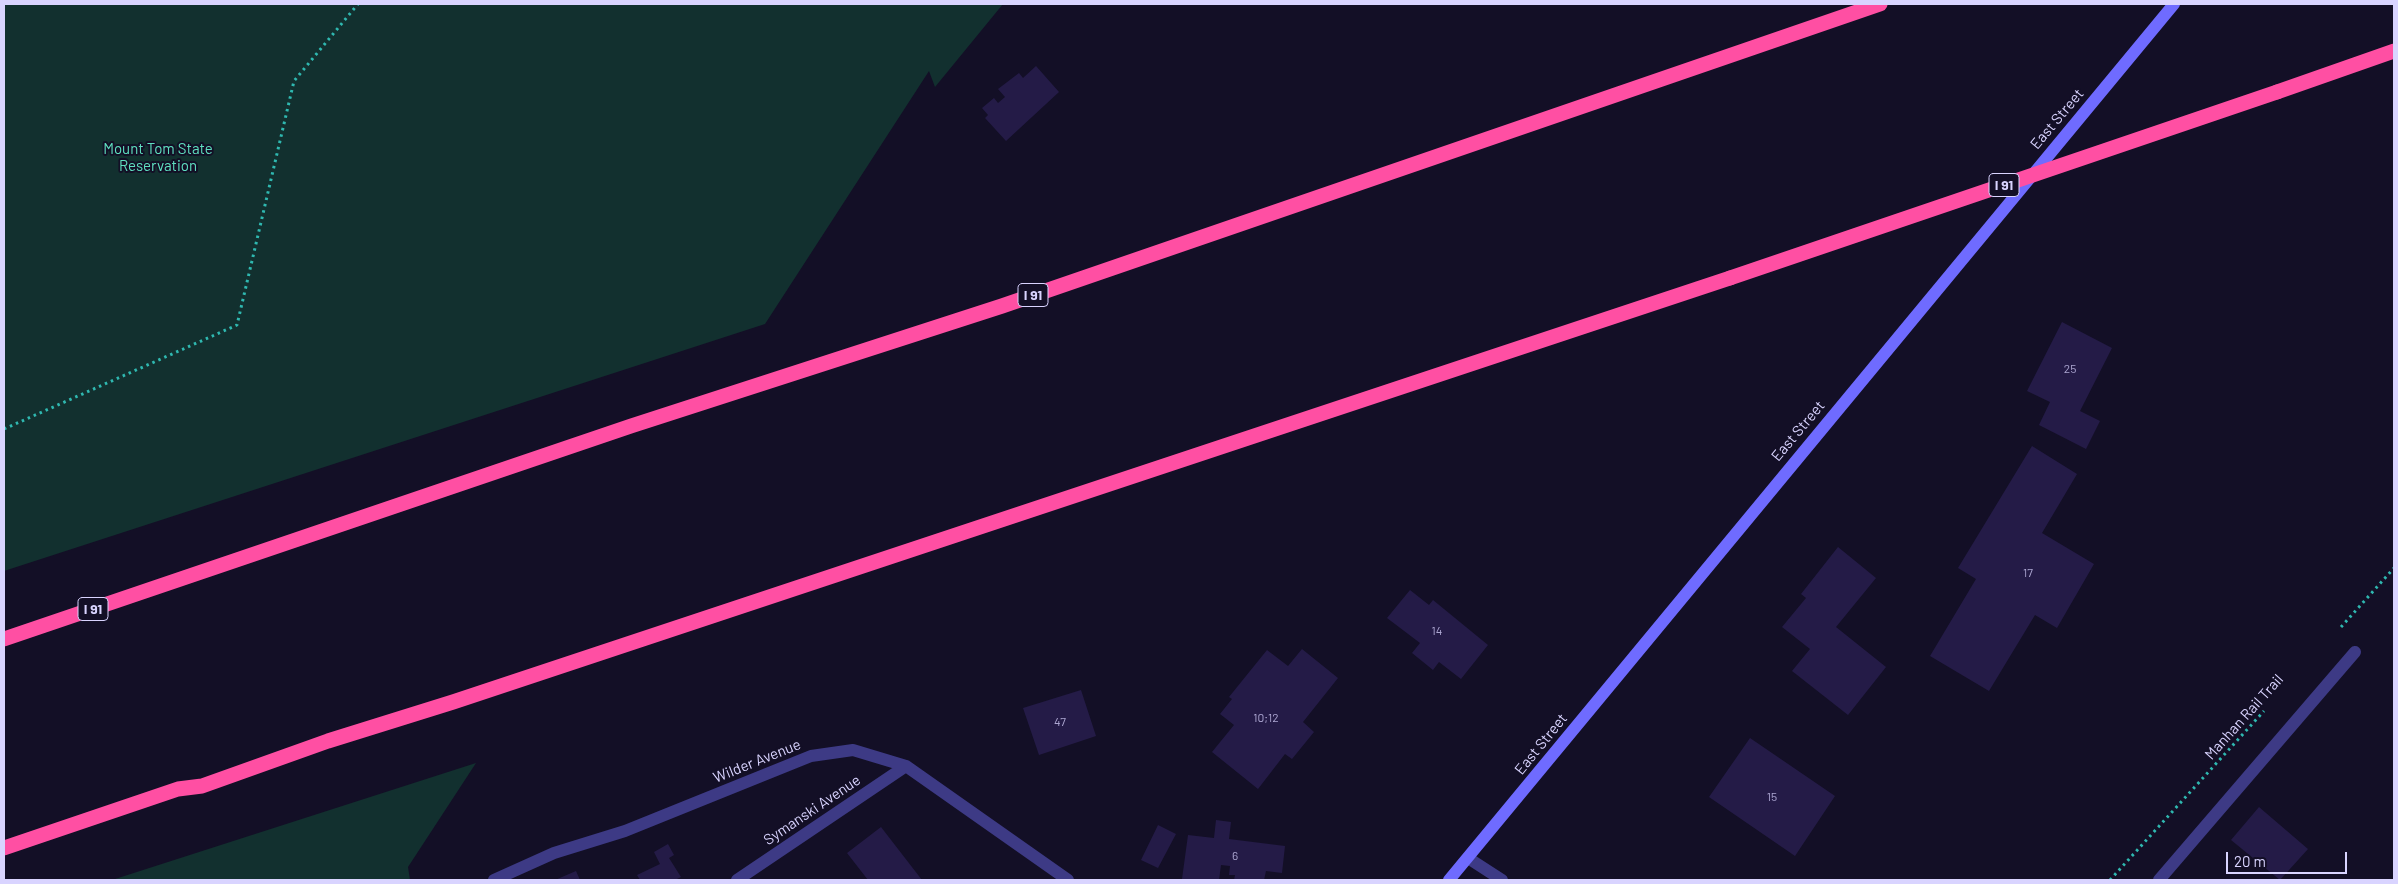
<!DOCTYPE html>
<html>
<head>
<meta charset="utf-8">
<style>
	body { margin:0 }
	#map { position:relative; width:2398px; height:884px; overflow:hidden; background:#130f26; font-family:Barlow,sans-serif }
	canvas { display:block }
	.frame { position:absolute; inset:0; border:5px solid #d9d4ff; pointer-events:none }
	.scale { position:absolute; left:2226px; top:852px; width:121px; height:22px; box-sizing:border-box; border:2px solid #d9d4ff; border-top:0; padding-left:6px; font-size:15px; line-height:18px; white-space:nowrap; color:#d9d4ff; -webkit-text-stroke:4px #130f26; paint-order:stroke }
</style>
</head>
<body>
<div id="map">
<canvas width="2398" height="884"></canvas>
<div class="frame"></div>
<div class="scale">20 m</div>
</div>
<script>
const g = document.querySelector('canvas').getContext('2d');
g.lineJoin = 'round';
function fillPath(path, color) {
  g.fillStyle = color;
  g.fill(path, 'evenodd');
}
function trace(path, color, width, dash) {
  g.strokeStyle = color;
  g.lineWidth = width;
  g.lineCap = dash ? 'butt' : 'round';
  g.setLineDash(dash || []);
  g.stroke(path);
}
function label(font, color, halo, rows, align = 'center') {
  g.font = font + ' Barlow,sans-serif';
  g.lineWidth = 4;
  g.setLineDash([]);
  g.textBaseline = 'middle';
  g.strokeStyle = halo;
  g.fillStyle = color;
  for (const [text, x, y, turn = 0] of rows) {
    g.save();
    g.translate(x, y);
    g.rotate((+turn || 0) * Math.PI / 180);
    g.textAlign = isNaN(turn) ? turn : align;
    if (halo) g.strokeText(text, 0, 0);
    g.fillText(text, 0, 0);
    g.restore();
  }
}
fillPath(new Path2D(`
	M 4,4 L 1003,4 L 935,87 L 929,71 L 765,324 L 4,571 Z
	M 476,763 L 408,867 L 410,880 L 112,880 Z`), '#12302f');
fillPath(new Path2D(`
	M 1036,66 L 1059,92 L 1006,141 L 985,118 L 988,115 L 982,108 L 994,98 L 998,103 L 1005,97 L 998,89 L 1019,73 L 1023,78 Z
	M 2062,322 L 2112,348 L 2080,411 L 2100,421 L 2086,449 L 2039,425 L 2050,402 L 2027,391 Z
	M 2032,446 L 2077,474 L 2042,533 L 2094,564 L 2057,628 L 2035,615 L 1989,691 L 1930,656 L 1976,579 L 1958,568 Z
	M 1838,547 L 1876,578 L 1836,627 L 1886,667 L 1848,715 L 1792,671 L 1810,649 L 1782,627 L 1806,598 L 1801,594 Z
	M 1410,590 L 1429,605 L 1433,600 L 1488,645 L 1461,679 L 1439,662 L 1433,670 L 1412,653 L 1420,643 L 1387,618 Z
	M 1302,649 L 1338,678 L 1303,722 L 1314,732 L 1292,759 L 1285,754 L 1258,789 L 1212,752 L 1234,725 L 1220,714 L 1232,699 L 1229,697 L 1267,650 L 1288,666 Z
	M 1081,690 L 1096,736 L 1039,755 L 1023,708 Z
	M 1750,738 L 1835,796 L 1795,856 L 1709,797 Z
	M 2259,807 L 2308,849 L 2280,880 L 2231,840 Z
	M 1216,820 L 1231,822 L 1229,839 L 1285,846 L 1282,873 L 1266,871 L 1264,880 L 1234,880 L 1235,875 L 1229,875 L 1230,866 L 1221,865 L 1219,880 L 1182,879 L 1188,835 L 1214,838 Z
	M 1158,825 L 1176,834 L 1158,868 L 1141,860 Z
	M 881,827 L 922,880 L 868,880 L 847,853 Z
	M 668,844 L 674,855 L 669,858 L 681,877 L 675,880 L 640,880 L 637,875 L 660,864 L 654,852 Z
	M 576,871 L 580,880 L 555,880 Z`), '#241b47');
trace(new Path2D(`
	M 4,429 L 237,325 L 294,81 L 358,4
	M 2341,627 L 2394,568
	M 2110,880 L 2264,711`), '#2fb8b0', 3, [2.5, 4]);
trace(new Path2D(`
	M 1468,858 L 1502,880
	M 2159,880 L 2355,652`), '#3d3a85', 12);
trace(new Path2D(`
	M 494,880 L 554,853 L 625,831 L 811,756 L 853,750 L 906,766 L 1068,880
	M 737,880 L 906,766`), '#3d3a85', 12);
trace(new Path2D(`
	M 1449,880 L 2174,4`), '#6f6bff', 12);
trace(new Path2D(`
	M 2277,92 L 2394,51
	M 4,639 L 631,426 L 1002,306 L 1880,4
	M 4,848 L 178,789 L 202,786 L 328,741 L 453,702 L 1730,278`), '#ff4fa3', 15);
trace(new Path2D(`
	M 1730,278 L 2277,92`), '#ff4fa3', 15);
label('12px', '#aca6d1', null, [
	["25",2070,369],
	["17",2028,573],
	["14",1437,631],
	["10;12",1266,718],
	["47",1060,722],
	["15",1772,797],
	["6",1235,856]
]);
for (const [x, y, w] of [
	[2004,185,30],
	[1033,295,30],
	[93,609,30]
]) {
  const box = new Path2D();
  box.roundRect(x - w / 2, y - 11.5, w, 23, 4);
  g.fillStyle = '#130f26';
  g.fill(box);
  trace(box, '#d9d4ff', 1);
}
label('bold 14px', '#d9d4ff', null, [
	["I 91",2004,185],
	["I 91",1033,295],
	["I 91",93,609]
]);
label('15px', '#d9d4ff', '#130f26', [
	["East Street",2057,119,-50],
	["East Street",1798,431,-50],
	["Manhan Rail Trail",2244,717,-48],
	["East Street",1541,744,-51],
	["Wilder Avenue",757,761,-22],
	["Symanski Avenue",812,810,-34]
]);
label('15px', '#5fe0c0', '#130f26', [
	["Mount Tom State",158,149],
	["Reservation",158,166]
]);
</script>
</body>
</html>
